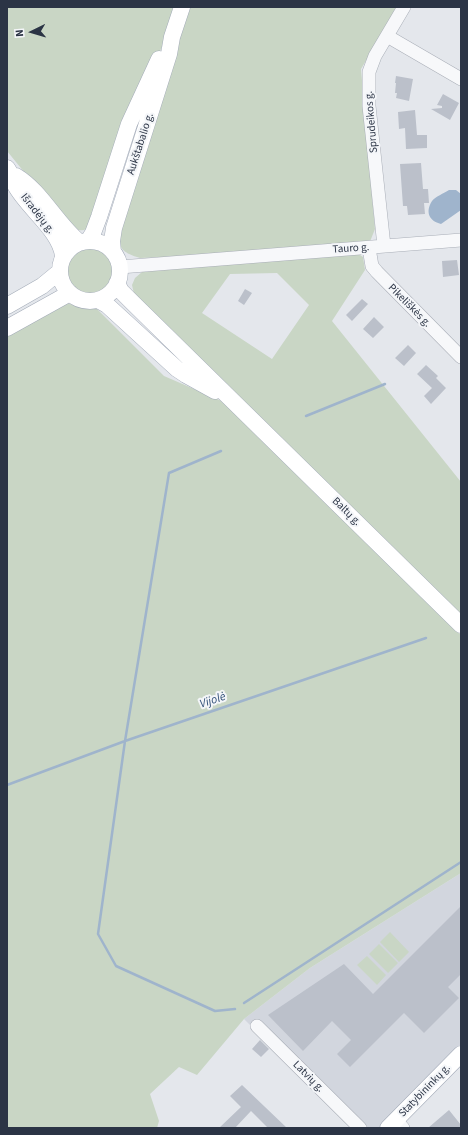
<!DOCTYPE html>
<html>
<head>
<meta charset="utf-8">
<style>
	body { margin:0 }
	#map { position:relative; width:468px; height:1135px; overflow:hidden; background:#e4e7ec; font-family:"Source Sans 3",sans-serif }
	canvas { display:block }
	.frame { position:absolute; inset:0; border:8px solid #2b3445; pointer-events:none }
	.north { position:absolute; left:12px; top:12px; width:40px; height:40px; -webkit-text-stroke:3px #f4f6f9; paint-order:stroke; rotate:265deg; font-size:11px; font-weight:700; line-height:16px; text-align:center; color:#2b3445 }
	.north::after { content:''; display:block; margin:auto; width:14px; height:18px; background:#2b3445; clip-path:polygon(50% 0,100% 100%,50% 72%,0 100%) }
</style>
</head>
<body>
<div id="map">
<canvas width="468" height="1135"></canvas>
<div class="frame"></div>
<div class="north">N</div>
</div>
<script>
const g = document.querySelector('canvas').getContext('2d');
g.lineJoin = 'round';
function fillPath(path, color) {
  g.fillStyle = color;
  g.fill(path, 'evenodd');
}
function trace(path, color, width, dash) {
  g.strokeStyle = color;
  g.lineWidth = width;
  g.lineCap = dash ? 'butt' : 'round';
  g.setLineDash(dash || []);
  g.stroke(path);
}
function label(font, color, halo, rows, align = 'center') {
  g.font = font + ' "Source Sans 3",sans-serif';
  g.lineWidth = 4;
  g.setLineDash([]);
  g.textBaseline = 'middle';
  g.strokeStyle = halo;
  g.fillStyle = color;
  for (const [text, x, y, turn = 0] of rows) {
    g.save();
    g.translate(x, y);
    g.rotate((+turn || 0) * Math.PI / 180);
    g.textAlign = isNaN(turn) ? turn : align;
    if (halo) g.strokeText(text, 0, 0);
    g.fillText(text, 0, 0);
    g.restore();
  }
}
fillPath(new Path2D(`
	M 461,873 L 461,1044 L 380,1128 L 353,1128 L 244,1019 L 310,968 Z`), '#d2d6de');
fillPath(new Path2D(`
	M 7,7 L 176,7 L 163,45 L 125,122 L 87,229 C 77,233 71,227 64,221 L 7,151 Z
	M 188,7 L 398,7 L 361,69 L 375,229 L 369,244 L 217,255 L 140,258 C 124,253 119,250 117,232 Z
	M65 272a24 24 0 1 1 48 0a24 24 0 1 1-48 0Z
	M 357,253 L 363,257 L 365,270 L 332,321 L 461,482 L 461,617 L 135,298 L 132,285 L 135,278 L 142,272 L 199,264 ZM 277,273 L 309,305 L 272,359 L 202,313 L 230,274 Z
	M 67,303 L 84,308 L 97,309 L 164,376 L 224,402 L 461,635 L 461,873 L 310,968 L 244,1019 L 197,1075 L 179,1067 L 150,1094 L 159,1121 L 157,1128 L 7,1128 L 7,332 Z
	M 390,932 L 409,952 L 399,962 L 380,942 Z
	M 379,944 L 398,963 L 388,973 L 369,954 Z
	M 367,956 L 386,975 L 377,985 L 357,965 Z`), '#c9d6c5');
fillPath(new Path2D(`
	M 449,190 L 456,190 L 461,194 L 461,210 L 441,224 C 429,221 425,212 432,201 C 435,197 444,193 449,190 Z`), '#9fb4cc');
trace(new Path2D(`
	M 306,416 L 385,384
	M 221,451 L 169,473 L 125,741 L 98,934 L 116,966 L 215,1011 L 235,1009
	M 7,785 L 125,741 L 426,638
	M 244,1003 L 461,862`), '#9fb4cc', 2.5);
fillPath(new Path2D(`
	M 396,76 L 413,79 L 409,101 L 396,98 L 397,93 L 395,93 L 396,83 L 395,83 Z
	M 443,94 L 459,103 L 450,120 L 431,109 L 442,108 L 442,106 L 437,105 Z
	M 415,110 L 417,135 L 427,135 L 427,148 L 406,149 L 405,128 L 399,129 L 398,112 Z
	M 421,163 L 423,189 L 428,189 L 429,203 L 424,203 L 425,214 L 408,215 L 407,206 L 403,206 L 400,164 Z
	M 457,260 L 459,275 L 443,277 L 442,261 Z
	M 245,289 L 252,293 L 244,305 L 238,301 Z
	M 362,299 L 368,304 L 352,321 L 346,315 Z
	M 374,317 L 384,327 L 373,338 L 363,329 Z
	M 408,345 L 416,353 L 404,366 L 395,358 Z
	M 426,365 L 438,376 L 436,378 L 446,388 L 431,404 L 424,396 L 432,388 L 417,374 Z
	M 461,906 L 461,974 L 448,987 L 459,998 L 424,1033 L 404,1013 L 350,1067 L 337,1054 L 351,1040 L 332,1021 L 303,1051 L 268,1015 L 344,964 L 373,994 Z
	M 260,1040 L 269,1049 L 261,1057 L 252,1049 Z
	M 242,1085 L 287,1128 L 268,1128 L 251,1111 L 235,1128 L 219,1128 L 241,1107 L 230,1096 Z
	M 449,1110 L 461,1125 L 461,1128 L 428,1128 Z`), '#bbc0ca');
const minor = new Path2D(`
	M 387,36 L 461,79
	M 384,246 L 369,106 L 369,72 L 375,56 L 404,7
	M 369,248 L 372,266 L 377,272 L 461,357
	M 120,267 L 461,240
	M 257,1026 L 360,1128
	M 396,1120 L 403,1128`);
const major = new Path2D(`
	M 7,168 C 11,173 12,179 15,185 C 27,208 60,230 63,256
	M 16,176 C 41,191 56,223 79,242
	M60 271a30 30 0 1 1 60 0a30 30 0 1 1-60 0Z
	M 88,241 L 93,233 L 99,217 L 129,124 L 159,59
	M 113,252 L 112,241 L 114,228 L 169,54 L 172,37 L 182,7
	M 117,283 L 121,291 L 133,303 L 461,625
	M 98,300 L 107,305 L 177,369 L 186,375 L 215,391
	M 7,306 L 42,286 L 59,272
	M 7,328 L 70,293
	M 388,1128 L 461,1054`);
trace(minor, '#a9aeb7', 14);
trace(major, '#a3abb8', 17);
trace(minor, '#f7f8fa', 13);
trace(major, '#fff', 16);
label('11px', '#2b3445', '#f4f6f9', [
	["Sprudeikos g.",372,122,-95],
	["Aukštabalio g.",141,144,-72],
	["Išradėjų g.",37,214,52],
	["Tauro g.",351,249,-4],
	["Pikeliškės g.",409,306,45],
	["Baltų g.",346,512,44],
	["Latvių g.",308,1077,45],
	["Statybininkų g.",425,1091,-46]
]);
label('italic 12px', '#34527a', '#f4f6f9', [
	["Vijolė",213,701,-19]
]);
</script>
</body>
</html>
